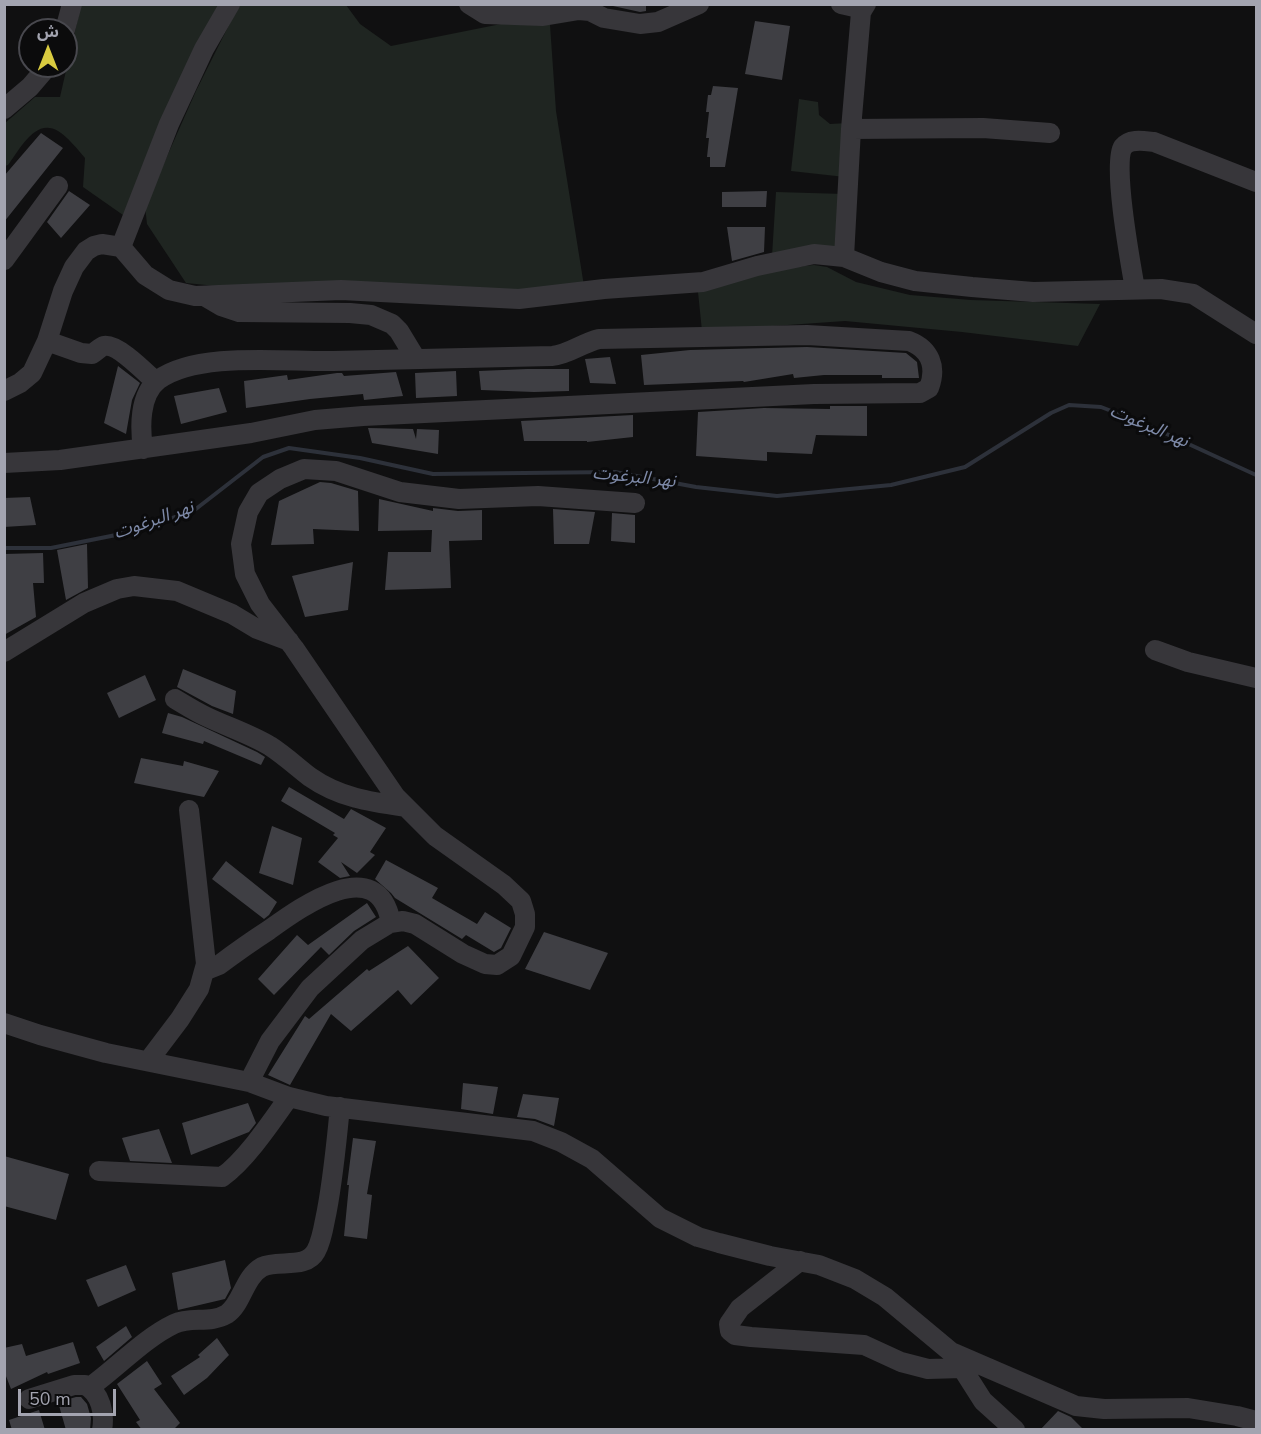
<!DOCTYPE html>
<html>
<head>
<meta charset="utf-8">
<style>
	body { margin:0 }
	#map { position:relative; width:1261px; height:1434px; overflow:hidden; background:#101011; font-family:"Nunito Sans","Noto Sans Arabic",sans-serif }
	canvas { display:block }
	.frame { position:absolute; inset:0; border:6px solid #a3a4b0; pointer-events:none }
	.north { position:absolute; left:18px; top:18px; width:60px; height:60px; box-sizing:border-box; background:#0b0b0c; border:2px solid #48484e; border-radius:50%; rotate:0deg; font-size:16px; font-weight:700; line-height:24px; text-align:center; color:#a3a4b0 }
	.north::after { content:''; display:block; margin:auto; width:21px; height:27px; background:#d9cb40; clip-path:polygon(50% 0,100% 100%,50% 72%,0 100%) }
	.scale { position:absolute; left:18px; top:1389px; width:98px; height:27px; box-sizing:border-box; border:3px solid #a3a4b0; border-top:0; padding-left:8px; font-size:18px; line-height:21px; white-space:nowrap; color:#a3a4b0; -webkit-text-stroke:4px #0b0b0c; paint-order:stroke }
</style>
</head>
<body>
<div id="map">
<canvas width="1261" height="1434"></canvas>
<div class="frame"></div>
<div class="north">ش</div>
<div class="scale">50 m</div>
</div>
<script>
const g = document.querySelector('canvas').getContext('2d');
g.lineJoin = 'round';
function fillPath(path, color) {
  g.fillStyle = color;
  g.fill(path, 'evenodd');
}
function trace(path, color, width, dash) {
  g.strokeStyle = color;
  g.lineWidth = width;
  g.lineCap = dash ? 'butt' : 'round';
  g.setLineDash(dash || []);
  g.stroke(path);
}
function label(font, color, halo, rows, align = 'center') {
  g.font = font + ' "Nunito Sans","Noto Sans Arabic",sans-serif';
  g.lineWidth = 6;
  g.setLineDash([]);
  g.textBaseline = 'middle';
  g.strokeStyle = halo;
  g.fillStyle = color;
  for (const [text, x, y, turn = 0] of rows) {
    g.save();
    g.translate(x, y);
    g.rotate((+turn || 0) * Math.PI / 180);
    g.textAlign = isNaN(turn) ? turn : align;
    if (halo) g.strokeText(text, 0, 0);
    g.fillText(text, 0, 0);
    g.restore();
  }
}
fillPath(new Path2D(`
	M 81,5 L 221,5 L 123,215 L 83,187 L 85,158 C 77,149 68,137 58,131 C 35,117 19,151 8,165 L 5,166 L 4,124 L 35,97 L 60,97 Z
	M 239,5 L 346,5 L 360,24 L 391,46 L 501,24 L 550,25 L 556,111 L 584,286 L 495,293 L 226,287 L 186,283 L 147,224 L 145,206 L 196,91 Z
	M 799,99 L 818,102 L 819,115 L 830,124 L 848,123 L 845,177 L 791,171 Z
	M 776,192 L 844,194 L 839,247 L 772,256 Z
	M 814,265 L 827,267 L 856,282 L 910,295 L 971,300 L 1100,304 L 1078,346 L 962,332 L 845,321 L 702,331 L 698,292 L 768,270 Z`), '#1f2521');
trace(new Path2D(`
	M 4,548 L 51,548 L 116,535 L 192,512 L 263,457 L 289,448 L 360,458 L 433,474 L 615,472 L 696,487 L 777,496 L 891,485 L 965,467 L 1051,413 L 1069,405 L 1101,407 L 1145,424 L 1256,475`), '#2d313a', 4);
fillPath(new Path2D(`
	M 604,4 L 646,4 L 646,11 L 640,12 Z
	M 755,21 L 790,26 L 782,80 L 745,74 Z
	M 713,86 L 738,88 L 725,167 L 710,167 L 710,157 L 707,157 L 709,138 L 706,138 L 709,112 L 706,112 L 708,95 L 711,95 Z
	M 41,133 L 63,148 L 4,222 L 4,176 Z
	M 69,191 L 90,205 L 61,238 L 47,222 Z
	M 767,191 L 766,207 L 722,207 L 722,192 Z
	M 727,227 L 765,227 L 764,252 L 732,261 Z
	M 807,347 L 906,353 L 917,362 L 919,378 L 882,378 L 882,375 L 824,375 L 794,378 L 793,374 L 744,382 L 743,381 L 644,385 L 641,355 L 690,350 Z
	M 610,357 L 616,384 L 590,383 L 585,359 Z
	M 118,366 L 140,383 L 132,400 L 126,434 L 104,423 Z
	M 527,369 L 569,369 L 569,391 L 534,392 L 481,390 L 479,371 Z
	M 456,371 L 457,396 L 416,398 L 415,373 Z
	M 396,372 L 403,396 L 364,400 L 363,394 L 310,399 L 246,408 L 244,381 L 287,375 L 288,380 L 337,373 L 342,373 L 344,376 Z
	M 219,388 L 227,412 L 181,424 L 174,396 Z
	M 830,406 L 867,406 L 867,436 L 816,435 L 812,454 L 767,452 L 767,461 L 696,456 L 698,412 L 764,408 L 830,409 Z
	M 633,415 L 633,437 L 587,442 L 587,441 L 524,441 L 521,421 Z
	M 368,428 L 413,429 L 416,439 L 417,429 L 439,430 L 438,454 L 372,443 Z
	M 320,482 L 331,483 L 358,491 L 359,531 L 313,529 L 314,544 L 271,545 L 279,501 Z
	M 30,497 L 36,525 L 4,527 L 4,498 Z
	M 379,499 L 433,511 L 433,508 L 458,511 L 482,510 L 482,540 L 449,541 L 451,588 L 385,590 L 388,552 L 431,552 L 432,530 L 378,531 Z
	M 553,509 L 595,512 L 589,544 L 554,544 Z
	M 612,513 L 635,515 L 635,543 L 611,541 Z
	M 87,544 L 88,588 L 66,600 L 57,550 Z
	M 43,553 L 44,583 L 33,583 L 36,617 L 4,635 L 4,554 Z
	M 353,562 L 348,610 L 305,617 L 292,576 Z
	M 183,669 L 236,691 L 233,714 L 212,706 L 177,687 Z
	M 145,675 L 156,700 L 119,718 L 107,693 Z
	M 168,713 L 182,717 L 257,752 L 265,757 L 261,765 L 204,741 L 203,744 L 162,733 Z
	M 141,758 L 183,766 L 184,761 L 219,771 L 204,797 L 134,783 Z
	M 289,787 L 344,819 L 351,809 L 386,828 L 370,852 L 375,855 L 357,873 L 341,862 L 350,876 L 340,878 L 318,862 L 338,838 L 333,835 L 335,833 L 281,801 Z
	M 272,826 L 302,838 L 293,885 L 259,873 Z
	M 386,860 L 438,888 L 432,898 L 477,924 L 485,912 L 511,928 L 501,948 L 494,952 L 466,935 L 462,939 L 395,898 L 391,893 L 375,879 Z
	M 226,861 L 277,902 L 269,915 L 264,919 L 212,879 Z
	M 367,903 L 376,917 L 354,931 L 329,955 L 321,947 L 274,995 L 258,979 L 297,935 L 308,945 Z
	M 544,932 L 608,953 L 590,990 L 525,969 Z
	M 408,946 L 439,978 L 411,1005 L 398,990 L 351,1031 L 331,1014 L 290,1085 L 268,1075 L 305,1016 L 309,1019 L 367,969 L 369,971 Z
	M 463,1083 L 498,1087 L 493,1114 L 461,1109 Z
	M 523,1094 L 559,1098 L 554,1126 L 535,1119 L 517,1117 Z
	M 248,1103 L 256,1123 L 249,1132 L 191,1155 L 182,1123 Z
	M 159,1129 L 172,1163 L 130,1161 L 122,1138 Z
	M 353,1138 L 376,1141 L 367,1194 L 372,1195 L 367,1239 L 344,1236 L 349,1185 L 347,1185 Z
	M 4,1156 L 69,1174 L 56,1220 L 4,1206 Z
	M 225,1260 L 231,1288 L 225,1299 L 178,1310 L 172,1273 Z
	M 126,1265 L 136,1290 L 98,1307 L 86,1280 Z
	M 126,1326 L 132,1337 L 104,1361 L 96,1347 Z
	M 217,1338 L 229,1355 L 207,1378 L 184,1395 L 171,1376 L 200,1357 L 198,1355 Z
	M 73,1342 L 80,1363 L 48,1374 L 47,1372 L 11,1389 L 4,1371 L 4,1348 L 22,1344 L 26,1356 Z
	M 147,1361 L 162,1384 L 154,1389 L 180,1423 L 173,1430 L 142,1430 L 136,1422 L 140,1420 L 117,1384 Z
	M 76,1397 L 81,1397 L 87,1404 L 91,1418 L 90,1430 L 66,1430 L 58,1402 Z
	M 39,1410 L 45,1430 L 12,1430 L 9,1420 Z
	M 1058,1411 L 1071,1417 L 1084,1430 L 1040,1430 Z`), '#3f3f44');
trace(new Path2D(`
	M 469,4 L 485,14 L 543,16 L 579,10 L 590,11 L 604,18 L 640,24 L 658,22 L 699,4
	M 841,4 L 863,9
	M 65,30 L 72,4
	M 4,109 L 30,87 L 48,66
	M 851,129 L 983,128 L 1050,133
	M 121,247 L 169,124 L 204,49 L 230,4
	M 844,257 L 851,129 L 861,12 L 866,4
	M 4,260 L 58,186
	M 1135,289 C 1131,266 1112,163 1123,147 C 1130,138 1144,141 1154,142 L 1256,182
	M 204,296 L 221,306 L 239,312 L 350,313 L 371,315 L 392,324 L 399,331 L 416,359
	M 47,341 L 81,353 L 92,354 C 96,352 100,347 104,346 C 117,343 146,373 156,382
	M 4,391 L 20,383 L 32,373 L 47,341 L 63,291 L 74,267 L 86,251 L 94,246 L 102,244 L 121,247 L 145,275 L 169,290 L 195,296 L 341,290 L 519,299 L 604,289 L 703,282 L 757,266 L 814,254 L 844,257 L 881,272 L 915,281 L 972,287 L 1033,292 L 1161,289 L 1193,294 L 1256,334
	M 4,463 L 60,460 L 251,433 L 315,420 L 363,416 L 814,394 L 920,393 L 929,388 C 937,367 930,349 909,341 L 807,335 L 599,339 C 582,343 568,355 552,356 C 479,358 406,360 333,361 C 285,362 197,351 158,380 C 139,395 140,428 143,449
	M 1155,650 L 1188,662 L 1256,678
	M 4,652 L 84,603 L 117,589 L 134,586 L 177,591 L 232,614 L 257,629 L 289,641
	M 175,699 C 185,705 196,712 207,717 C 228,727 250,734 270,746 C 284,755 297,767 310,777 C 340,798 371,802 406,807
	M 204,971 L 219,965 C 235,953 252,941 269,930 C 301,907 378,851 391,923
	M 4,1023 L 40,1035 L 106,1053 L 249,1082 L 289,1097 L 326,1106 L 533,1131 L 561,1142 L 592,1159 L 660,1218 L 698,1237 L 719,1243 L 770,1256 L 819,1265 L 855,1279 L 885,1297 L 951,1352 L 1076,1406 L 1104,1409 L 1188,1408 L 1237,1416 L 1256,1421
	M 149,1060 L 180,1019 L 199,989 L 206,964 L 189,810
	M 249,1082 L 270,1041 L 310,988 L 362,940 L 390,923 L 403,921 L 415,924 L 463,954 L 485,964 L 497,965 L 511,956 L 525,927 L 525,914 L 521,901 L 504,885 L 435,836 L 395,796 L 294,648 L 260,604 L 245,574 L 241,544 L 248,512 L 259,493 L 280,479 L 304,469 L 336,471 L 400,492 L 459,499 L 538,496 L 635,503
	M 99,1171 L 222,1177 C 246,1160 272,1121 289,1097
	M 800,1261 L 740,1308 L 729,1324 L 730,1331 L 735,1335 L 751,1337 L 864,1345 L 901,1362 L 928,1369 L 962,1368
	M 955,1357 L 983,1401 L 1015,1430
	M 90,1387 C 118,1367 143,1339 174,1324 C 191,1316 210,1324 227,1314 C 242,1304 244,1277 262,1267 C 278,1259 306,1270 316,1251 C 321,1242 323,1231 325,1220 C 333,1183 336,1145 340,1107
	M 29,1399 L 74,1385 L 85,1385 C 101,1393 105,1414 102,1430`), '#37363a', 20);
label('italic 18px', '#7d89a7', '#0b0b0c', [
	["نهر البرغوت",1149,427,23],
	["نهر البرغوت",634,478,6],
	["نهر البرغوت",154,521,-19]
]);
</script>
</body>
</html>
